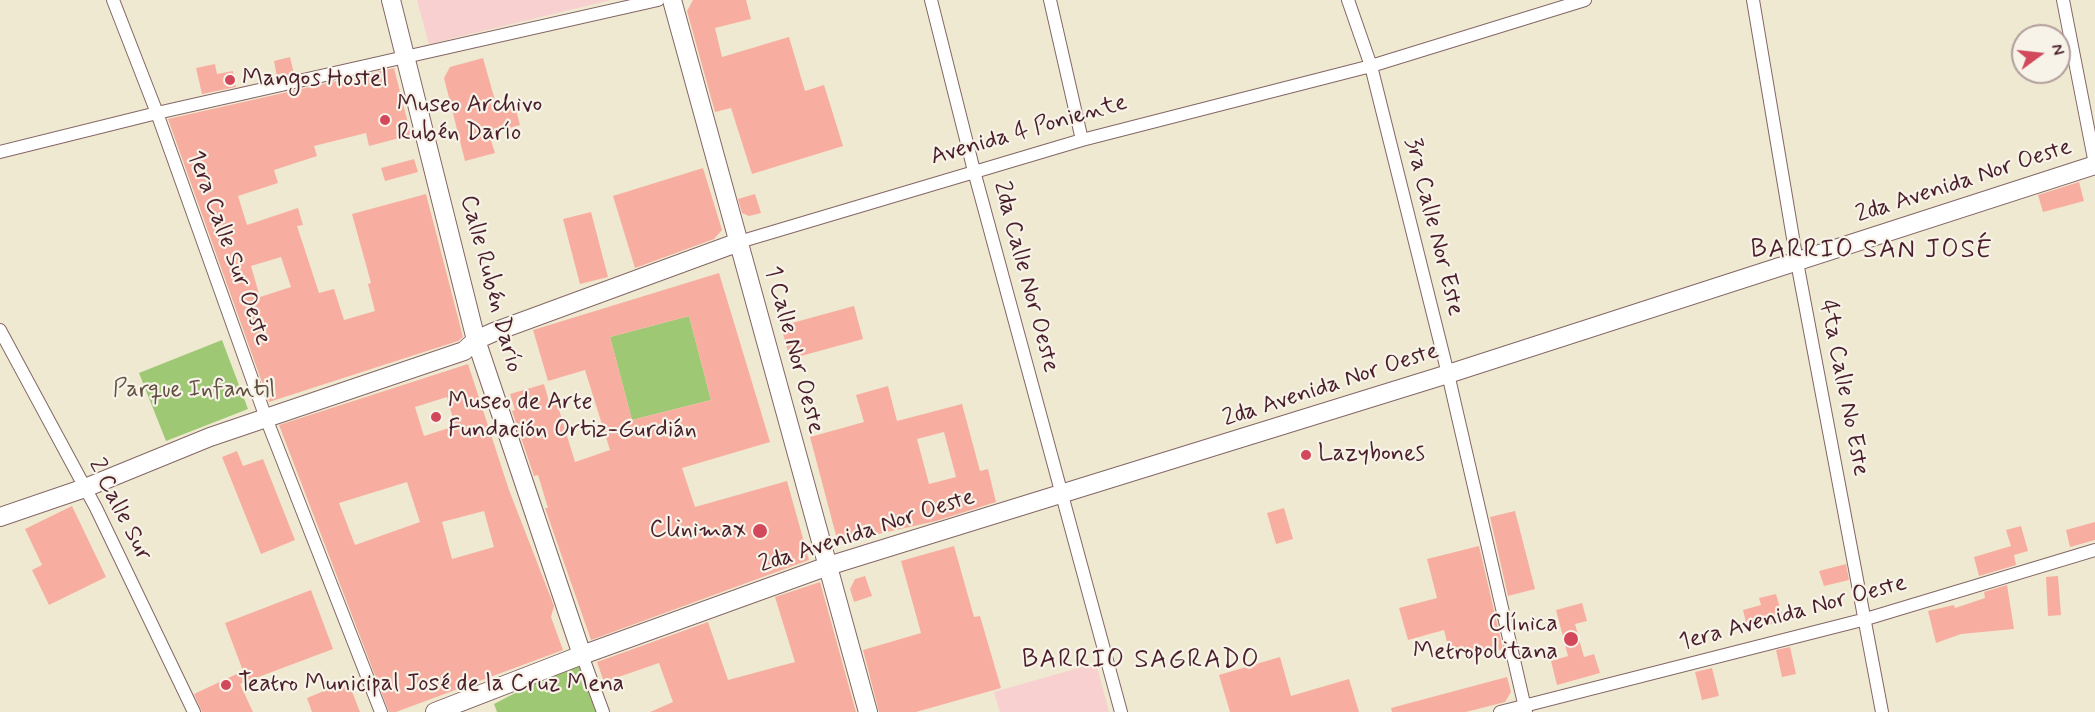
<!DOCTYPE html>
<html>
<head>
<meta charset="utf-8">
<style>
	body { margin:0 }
	#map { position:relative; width:2095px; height:712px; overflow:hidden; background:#f0e9d1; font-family:Mynerve,sans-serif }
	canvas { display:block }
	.north { position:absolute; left:2011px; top:24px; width:60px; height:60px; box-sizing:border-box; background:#f7f3e8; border:2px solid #b29e9c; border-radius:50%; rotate:75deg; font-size:16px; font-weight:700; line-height:24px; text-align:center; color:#4a1f2b }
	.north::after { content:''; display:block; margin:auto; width:21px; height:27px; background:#d1495b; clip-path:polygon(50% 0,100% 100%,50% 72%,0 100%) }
</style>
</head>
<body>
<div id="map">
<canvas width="2095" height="712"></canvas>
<div class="north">N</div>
</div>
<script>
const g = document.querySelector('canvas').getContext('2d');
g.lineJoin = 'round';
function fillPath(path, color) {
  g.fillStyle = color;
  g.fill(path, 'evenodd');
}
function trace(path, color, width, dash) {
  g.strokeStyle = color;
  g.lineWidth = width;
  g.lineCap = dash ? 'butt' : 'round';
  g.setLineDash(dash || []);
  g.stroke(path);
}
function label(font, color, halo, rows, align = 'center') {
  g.font = font + ' Mynerve,sans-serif';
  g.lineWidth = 4.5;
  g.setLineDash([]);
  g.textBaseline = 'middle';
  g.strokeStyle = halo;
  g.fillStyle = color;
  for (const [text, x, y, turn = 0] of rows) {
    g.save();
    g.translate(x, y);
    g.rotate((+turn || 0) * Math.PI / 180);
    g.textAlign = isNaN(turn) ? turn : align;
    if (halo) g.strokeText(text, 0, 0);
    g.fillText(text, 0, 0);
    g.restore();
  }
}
fillPath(new Path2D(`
	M 417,0 L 611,0 L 429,44 Z
	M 1096,663 L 1109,712 L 1000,712 L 994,692 Z`), '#f7d0cf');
fillPath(new Path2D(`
	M 689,316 L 711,400 L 632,420 L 610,337 Z
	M 222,340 L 248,409 L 166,441 L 139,373 Z
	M 575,662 L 586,668 L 599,712 L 497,712 L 494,704 Z`), '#9ec874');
fillPath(new Path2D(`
	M 693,0 L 746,0 L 751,19 L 715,28 L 722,57 L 789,37 L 805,91 L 824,85 L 843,146 L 752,174 L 731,108 L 715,112 L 687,11 Z
	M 290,57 L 294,74 L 277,77 L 274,61 Z
	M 483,58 L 498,111 L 515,106 L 520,125 L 489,134 L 495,153 L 465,161 L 444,78 L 450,67 Z
	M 215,64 L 217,74 L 233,71 L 236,87 L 202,94 L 196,68 Z
	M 394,68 L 411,135 L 369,146 L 366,133 L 314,146 L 317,156 L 274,170 L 278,183 L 238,196 L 247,225 L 298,208 L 303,225 L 297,226 L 319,293 L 334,289 L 344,320 L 375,311 L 368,284 L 371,283 L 352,214 L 426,194 L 463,337 L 458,341 L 269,402 L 168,119 ZM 281,257 L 291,287 L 260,297 L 251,266 Z
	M 414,159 L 418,172 L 385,181 L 381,168 Z
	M 703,168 L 722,230 L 714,239 L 635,268 L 613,196 Z
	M 2079,182 L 2084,201 L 2043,212 L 2038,195 Z
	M 755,194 L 761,213 L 749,216 L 742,213 L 738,199 Z
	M 591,212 L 608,277 L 580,284 L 563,219 Z
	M 719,273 L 770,442 L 682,468 L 695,507 L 787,481 L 809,560 L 591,640 L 545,508 L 548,508 L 538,475 L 534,476 L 512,411 L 515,410 L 510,394 L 544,384 L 550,405 L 557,403 L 575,462 L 610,450 L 585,370 L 548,381 L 533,330 ZM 689,316 L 711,400 L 632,420 L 610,337 Z
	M 854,306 L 863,339 L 790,359 L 781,326 Z
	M 468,364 L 509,490 L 554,606 L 551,617 L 563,650 L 396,712 L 389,712 L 279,425 ZM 447,397 L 455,426 L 424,436 L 415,407 ZM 407,482 L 420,522 L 355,545 L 339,503 ZM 484,511 L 494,547 L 452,559 L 442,522 Z
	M 888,386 L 897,421 L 962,404 L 980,471 L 988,469 L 996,502 L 936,521 L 838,543 L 810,437 L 864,422 L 856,395 ZM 944,432 L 956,477 L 929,484 L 917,439 Z
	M 237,451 L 243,466 L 263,459 L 295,540 L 261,554 L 222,457 Z
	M 72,506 L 106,577 L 49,605 L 32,570 L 42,565 L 25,529 Z
	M 1284,508 L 1293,539 L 1276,544 L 1267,513 Z
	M 1515,511 L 1535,589 L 1508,596 L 1490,517 Z
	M 2095,522 L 2095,540 L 2070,547 L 2066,530 Z
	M 2021,526 L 2028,551 L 2014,555 L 2016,565 L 1979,576 L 1974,557 L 2011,546 L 2006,530 Z
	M 954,546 L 974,617 L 980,616 L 1001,688 L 916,712 L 879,712 L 863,650 L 921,633 L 901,561 Z
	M 1479,546 L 1503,649 L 1467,658 L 1463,646 L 1449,650 L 1444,630 L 1408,640 L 1399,608 L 1437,598 L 1427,559 Z
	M 1846,564 L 1849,580 L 1824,586 L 1819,571 Z
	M 865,576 L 872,596 L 854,602 L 850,589 L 855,579 Z
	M 2058,576 L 2061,615 L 2048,616 L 2046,577 Z
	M 820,582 L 856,712 L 650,712 L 673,702 L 659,663 L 604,682 L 597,662 L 708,622 L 728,680 L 795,662 L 775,597 Z
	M 2007,585 L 2014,629 L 1961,634 L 1936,643 L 1928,611 L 1954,605 L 1955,608 L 1985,598 L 1984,592 Z
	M 311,590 L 333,649 L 240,684 L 253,712 L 202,712 L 194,694 L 243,671 L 225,623 Z
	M 1776,594 L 1784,621 L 1748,630 L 1743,610 L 1761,605 L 1759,598 Z
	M 1582,603 L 1587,621 L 1575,624 L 1584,657 L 1594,654 L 1600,673 L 1557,685 L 1551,661 L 1568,656 L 1556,610 Z
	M 1790,647 L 1796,674 L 1782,677 L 1776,650 Z
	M 1280,657 L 1291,696 L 1349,679 L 1359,712 L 1230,712 L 1219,675 Z
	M 1712,668 L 1719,696 L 1702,700 L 1695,672 Z
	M 1507,677 L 1511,692 L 1505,702 L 1466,712 L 1392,712 L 1391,708 Z
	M 348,681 L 360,712 L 312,712 L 307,698 Z`), '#f7aea0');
const street = new Path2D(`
	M 113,0 L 157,113 L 266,418 L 381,712
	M 931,0 L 974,171 L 1121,712
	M 1050,0 L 1082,140
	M 1348,0 L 1371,66 L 1448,374 L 1526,712
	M 1753,0 L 1797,262 L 1882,712
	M 2063,0 L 2095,164
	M 0,152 L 157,113 L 658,0
	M 739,242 L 1082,140 L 1371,66 L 1585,0
	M 0,330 L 96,508 L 194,712
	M 582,655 L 603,712
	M 1500,712 L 1866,619 L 2095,550`);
const secondary = new Path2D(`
	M 391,0 L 476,340 L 582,655
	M 672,0 L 868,712
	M 0,517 L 85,488 L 210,437 L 464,351 L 476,340 L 494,332 L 739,242
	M 435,712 L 582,655 L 828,566 L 1448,374 L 2095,165`);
trace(street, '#846665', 14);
trace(secondary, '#846665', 20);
trace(street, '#fff', 12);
trace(secondary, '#fff', 18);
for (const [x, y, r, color] of [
	[230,80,6,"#d1495b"],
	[385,120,6,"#d1495b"],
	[436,417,6,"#d1495b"],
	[1306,455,6,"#d1495b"],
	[760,531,8,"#d1495b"],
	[1571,639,8,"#d1495b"],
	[226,685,6,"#d1495b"]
]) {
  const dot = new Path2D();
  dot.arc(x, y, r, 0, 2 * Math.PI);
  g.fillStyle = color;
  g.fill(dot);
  trace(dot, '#f7f3e8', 2);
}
label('24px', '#4a1f2b', '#f7f3e8', [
	["Mangos Hostel",242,80],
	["Museo Archivo",397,106],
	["Rubén Darío",397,134],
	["Museo de Arte",448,403],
	["Fundación Ortiz-Gurdián",448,431],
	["Lazybones",1318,455],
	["Clinimax",746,531,"right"],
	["Clínica",1558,625,"right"],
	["Metropolitana",1558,653,"right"],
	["Teatro Municipal José de la Cruz Mena",238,685]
], 'left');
label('24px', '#4a1f2b', '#f7f3e8', [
	["Avenida 4 Poniente",1029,131,-16],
	["2da Avenida Nor Oeste",1964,182,-18],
	["3ra Calle Nor Este",1433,227,76],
	["1era Calle Sur Oeste",228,248,70],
	["2da Calle Nor Oeste",1025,277,75],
	["Calle Rubén Darío",490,284,75],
	["1 Calle Nor Oeste",793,350,75],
	["2da Avenida Nor Oeste",1331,386,-18],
	["4ta Calle No Este",1843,388,79],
	["2 Calle Sur",119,510,63],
	["2da Avenida Nor Oeste",867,532,-18],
	["1era Avenida Nor Oeste",1793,614,-15]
]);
label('24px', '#635241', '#f7f3e8', [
	["Parque Infantil",194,391]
]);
g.letterSpacing = '1.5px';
label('26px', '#4a1f2b', '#f7f3e8', [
	["BARRIO SAN JOSÉ",1872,252],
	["BARRIO SAGRADO",1141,662]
]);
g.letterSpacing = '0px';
</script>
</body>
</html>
